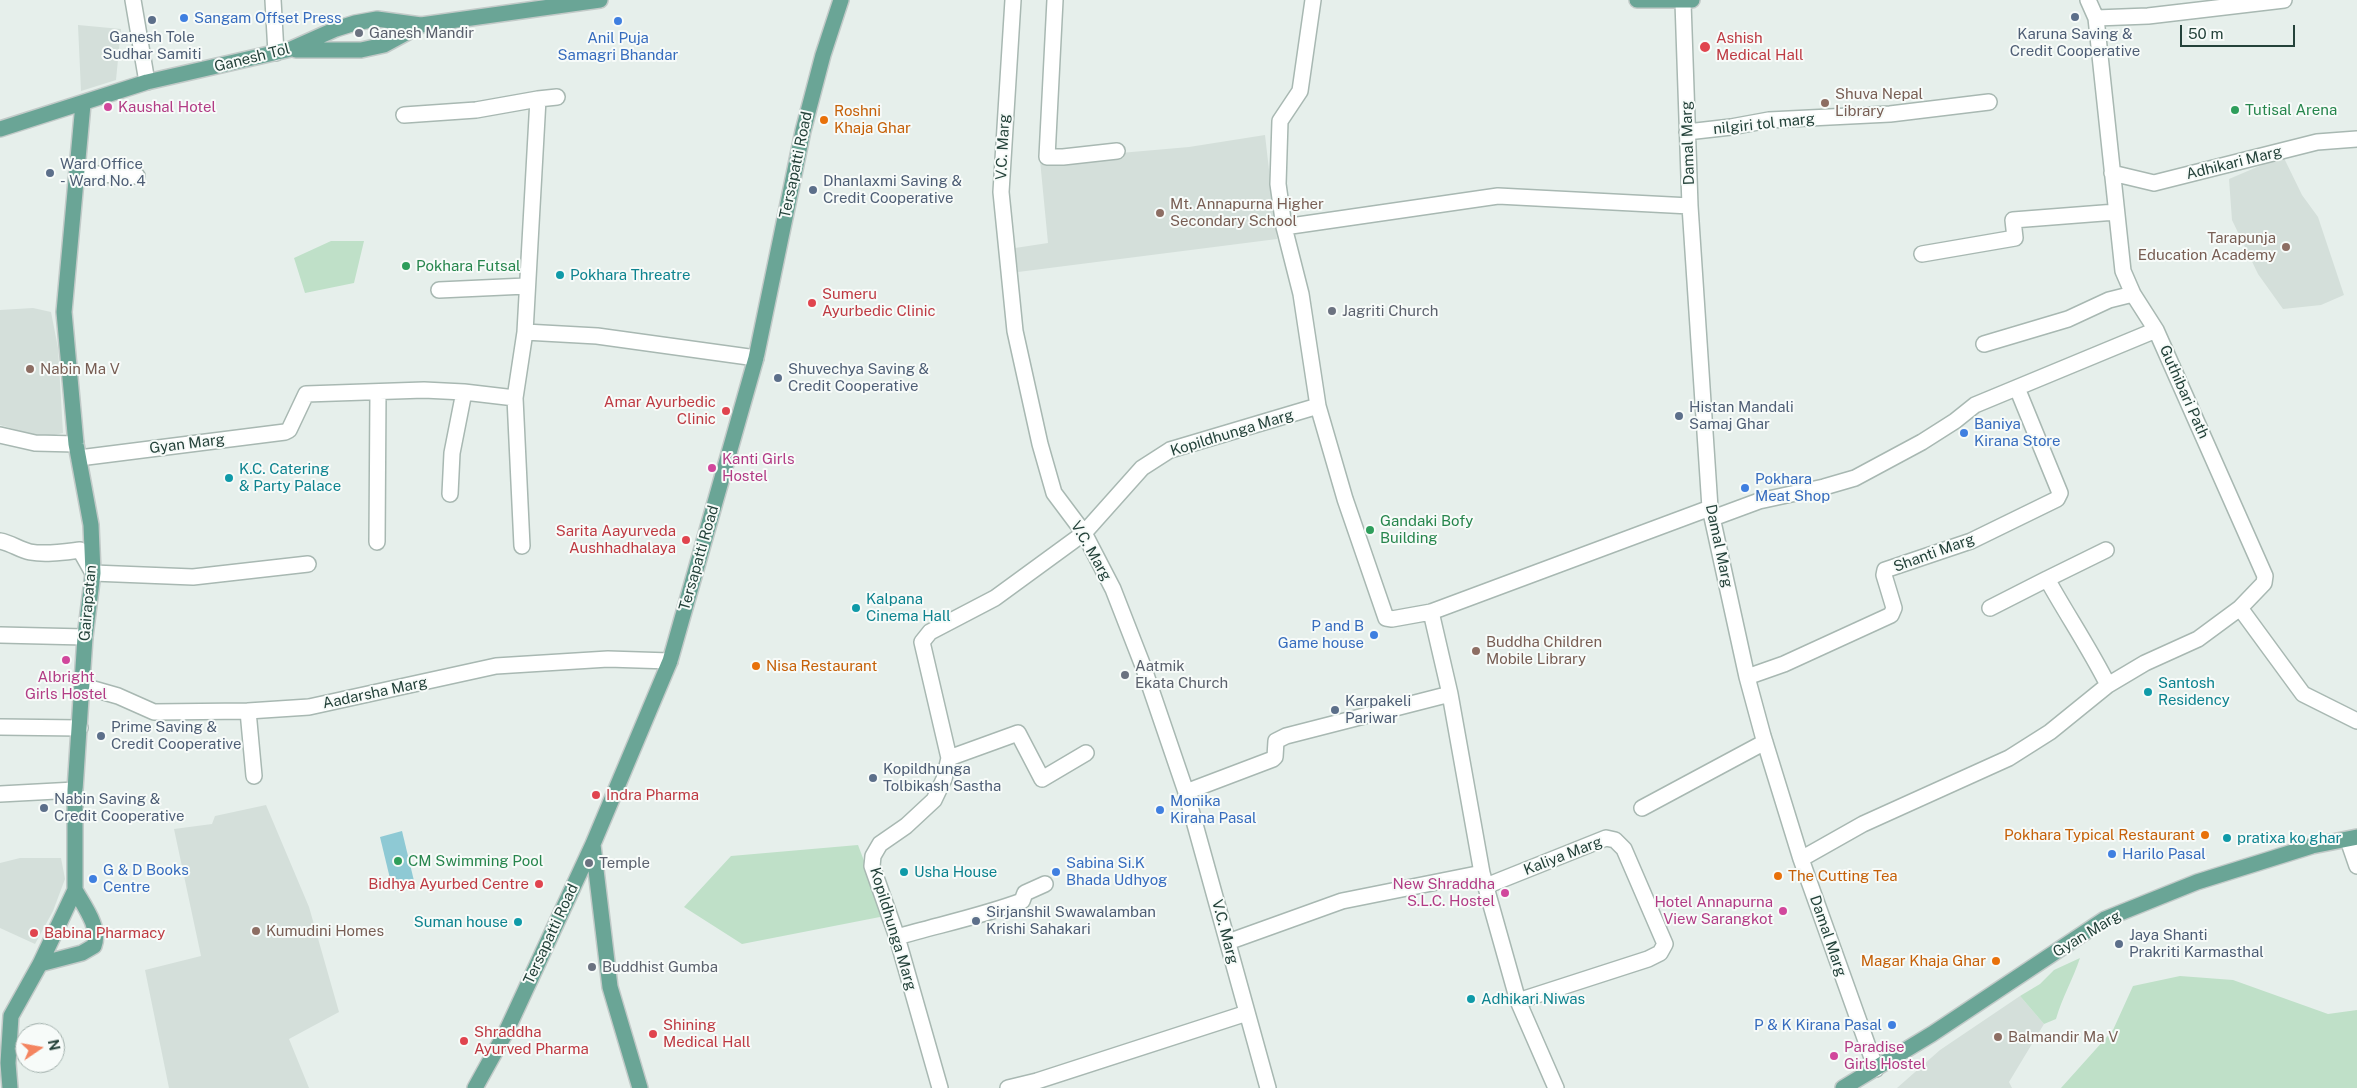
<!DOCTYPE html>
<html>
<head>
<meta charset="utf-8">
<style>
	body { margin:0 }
	#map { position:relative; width:2357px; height:1088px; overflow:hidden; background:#e6efeb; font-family:"Public Sans",sans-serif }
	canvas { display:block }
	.north { position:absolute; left:15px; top:1023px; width:50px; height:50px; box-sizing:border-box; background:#f7fbf9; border:1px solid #a3b1ad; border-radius:50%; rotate:78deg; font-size:14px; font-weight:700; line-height:20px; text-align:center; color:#24423a }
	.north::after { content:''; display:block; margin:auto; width:18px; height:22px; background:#f4845f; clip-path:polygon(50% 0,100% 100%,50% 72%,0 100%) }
	.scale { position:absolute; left:2180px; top:25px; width:115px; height:22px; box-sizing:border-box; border:2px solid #24423a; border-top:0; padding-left:6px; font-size:15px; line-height:18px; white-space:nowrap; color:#24423a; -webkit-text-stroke:4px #f7fbf9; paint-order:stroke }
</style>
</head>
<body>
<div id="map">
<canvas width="2357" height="1088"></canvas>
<div class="north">N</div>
<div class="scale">50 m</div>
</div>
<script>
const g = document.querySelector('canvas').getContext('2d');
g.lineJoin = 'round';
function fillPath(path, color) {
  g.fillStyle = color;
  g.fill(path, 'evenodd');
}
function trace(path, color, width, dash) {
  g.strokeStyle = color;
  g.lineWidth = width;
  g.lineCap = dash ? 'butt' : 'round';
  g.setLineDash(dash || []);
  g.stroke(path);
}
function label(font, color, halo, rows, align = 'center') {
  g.font = font + ' "Public Sans",sans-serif';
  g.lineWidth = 4;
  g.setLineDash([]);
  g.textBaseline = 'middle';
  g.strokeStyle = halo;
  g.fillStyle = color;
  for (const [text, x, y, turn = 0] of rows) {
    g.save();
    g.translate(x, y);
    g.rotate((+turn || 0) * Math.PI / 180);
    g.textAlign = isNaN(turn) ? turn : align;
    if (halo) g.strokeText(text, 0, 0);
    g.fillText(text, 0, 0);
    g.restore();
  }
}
fillPath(new Path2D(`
	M 78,25 L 121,29 L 116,80 L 81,91 Z
	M 1265,135 L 1277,239 L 1018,272 L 1015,248 L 1048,243 L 1040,160 L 1189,147 Z
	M 2283,156 L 2302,195 L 2318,217 L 2344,295 L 2321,305 L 2283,309 L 2258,274 L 2232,220 L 2229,179 Z
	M 33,308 L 51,312 L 58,348 L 63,433 L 50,436 L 34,435 L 0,425 L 0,310 Z
	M 266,805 L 309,907 L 339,1012 L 289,1039 L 309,1088 L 169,1088 L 145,970 L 201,956 L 174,829 L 212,824 L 215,816 Z
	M 20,858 L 61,858 L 65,879 L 53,911 L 35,944 L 0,928 L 0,863 Z
	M 2020,996 L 2044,1024 L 2009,1082 L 2012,1088 L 1897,1088 L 1940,1050 Z`), '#d4dfda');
fillPath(new Path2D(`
	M 331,241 L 364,241 L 354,283 L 305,293 L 294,258 Z
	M 858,845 L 885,916 L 742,944 L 684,907 L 731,856 Z
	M 2080,958 C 2073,979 2062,998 2056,1019 L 2044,1024 L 2020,996 L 2040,984 L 2054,970 Z
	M 2180,976 L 2233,980 L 2328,1014 L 2357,1010 L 2357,1088 L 2061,1088 L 2113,1030 L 2133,986 Z`), '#bfe0c8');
fillPath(new Path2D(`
	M 402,831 L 415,885 L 393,891 L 380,837 Z`), '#8ec9d4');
const minor = new Path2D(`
	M 133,0 L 147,82
	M 273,0 L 276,53
	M 1013,0 L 1001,192 L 1015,331 L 1040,444 L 1054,493 L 1084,533 L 1113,589 L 1143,666 L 1186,792 L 1268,1088
	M 1055,0 L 1047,157 L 1063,157 L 1117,151
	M 1313,0 L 1300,91 L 1280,121 L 1278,184 L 1284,227 L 1301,294 L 1318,406 L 1345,499 L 1386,618 L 1392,619 L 1431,612 L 1710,508
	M 2088,0 L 2096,18 L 2123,271 L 2133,294 L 2156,330 L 2265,576 L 2264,583 L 2240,608 L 2303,694 L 2357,721
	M 1683,2 L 1690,206 L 1710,508 L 1747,677 L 1763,736 L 1801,859 L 1876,1069
	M 2096,18 L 2148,16 L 2284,0
	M 404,115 L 476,110 L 538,99
	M 1687,132 L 1731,127 L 1769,120 L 1890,114 L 1989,102
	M 77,173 L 137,176
	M 2112,173 L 2154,183 L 2317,142 L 2357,139
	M 1284,227 L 1498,196 L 1690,206
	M 1922,254 L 2015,238 L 2013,220 L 2116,212
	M 439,290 L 526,286
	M 525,332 L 597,336 L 756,358
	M 1984,344 L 2068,319 L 2109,300 L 2133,294
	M 464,392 L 515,398 L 525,332 L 538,99 L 557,97
	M 515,398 L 522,546
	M 0,435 L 35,443 L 76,444
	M 79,458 L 285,432 L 289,430 L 306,394 L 424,390 L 464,392 L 452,453 L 450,494
	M 1713,518 L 1759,501 L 1824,487 L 1855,478 L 1922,442 L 1955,421 L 1975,405 L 2156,330
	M 0,541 C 11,543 20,550 30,552 C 46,555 64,552 80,550 L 93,573 L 193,577 L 308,564
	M 377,542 L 378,392
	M 2106,550 L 2047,579 C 2067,615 2090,649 2108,685
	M 1990,608 L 2047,579
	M 1431,612 L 1450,694 L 1482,873 L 1518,1001 L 1556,1088
	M 0,635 L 85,637
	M 1747,677 L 1784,664 L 1891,615 L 1894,608 L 1884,575 L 1885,570 L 1971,541 L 2057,499 L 2060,493 L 2017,388
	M 83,686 L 118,696 L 154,712 L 248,711 L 309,707 L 496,666 L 608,659 L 670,661
	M 248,711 L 254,776
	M 0,727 L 80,728
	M 949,758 L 1018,733 L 1042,779 L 1086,753
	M 1186,792 L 1273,759 L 1275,757 L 1276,741 L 1286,736 L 1450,694
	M 0,794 L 75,790
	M 1642,808 L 1765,742
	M 2348,840 L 2357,866
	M 1801,859 L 1863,824 L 2009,758 L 2050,732 L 2108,685 L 2145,663 L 2198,639 L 2240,608
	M 1486,886 L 1606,838 L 1615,840 L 1624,849 L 1665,944 L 1660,953 L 1648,959 L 1518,1001
	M 897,937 C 938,925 982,916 1022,901 L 1025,893 L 1045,884
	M 1228,942 L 1342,901 L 1482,873
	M 940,1088 L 897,937 L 872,866 L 873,856 L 880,844 L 906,826 L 934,800 L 944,779 L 949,758 L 922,642 L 930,632 L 995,598 L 1084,533 L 1142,468 L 1170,450 L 1318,406
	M 1008,1088 L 1037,1081 L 1247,1013`);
const major = new Path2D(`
	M 1637,0 L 1692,0
	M 296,50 L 361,50 L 384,45 L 421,25
	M 0,129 L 147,82 L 291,49 L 336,29 L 355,23 L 377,19 L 421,25 L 600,0
	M 593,845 L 610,987 L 640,1088
	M 40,964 L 82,953 L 94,946 C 101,928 84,906 75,890
	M 10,1088 L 8,1063 L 11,1016 L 40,964 L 75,890 L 75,790 L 85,637 L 93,573 L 91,525 L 76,444 L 64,312 L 83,104
	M 475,1088 L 506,1032 L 593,844 L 670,661 L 756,358 L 803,131 L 823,55 L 841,0
	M 1843,1088 L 1932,1034 L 2105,919 L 2197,882 L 2312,846 L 2357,837`);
trace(minor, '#a8b8b2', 18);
trace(major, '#c2cac8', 18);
trace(minor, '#fff', 15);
trace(major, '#6aa596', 15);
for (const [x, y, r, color] of [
	[2075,17,5,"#5c6f8a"],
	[184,18,5,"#3f7fe0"],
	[152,20,5,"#5c6f8a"],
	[618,21,5,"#3f7fe0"],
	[359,33,5,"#6b7280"],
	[1705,47,6,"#e0444e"],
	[1825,103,5,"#8d6e63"],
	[108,107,5,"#d1479c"],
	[2235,110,5,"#2e9e5b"],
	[824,120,5,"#e8710a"],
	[50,173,5,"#5c6f8a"],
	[813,190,5,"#5c6f8a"],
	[1160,213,5,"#8d6e63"],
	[2286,247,5,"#8d6e63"],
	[406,266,5,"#2e9e5b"],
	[560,275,5,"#0f9aa8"],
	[812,303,5,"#e0444e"],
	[1332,311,5,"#6b7280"],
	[30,369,5,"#8d6e63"],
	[778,378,5,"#5c6f8a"],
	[726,411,5,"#e0444e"],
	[1679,416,5,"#5c6f8a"],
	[1964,433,5,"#3f7fe0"],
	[712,468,5,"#d1479c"],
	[229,478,5,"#0f9aa8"],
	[1745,488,5,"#3f7fe0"],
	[1370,530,5,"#2e9e5b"],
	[686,540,5,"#e0444e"],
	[856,608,5,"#0f9aa8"],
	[1374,635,5,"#3f7fe0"],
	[1476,651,5,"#8d6e63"],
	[66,660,5,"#d1479c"],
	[756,666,5,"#e8710a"],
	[1125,675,5,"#6b7280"],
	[2148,692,5,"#0f9aa8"],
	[1335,710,5,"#5c6f8a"],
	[101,736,5,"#5c6f8a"],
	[873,778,5,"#5c6f8a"],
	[596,795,5,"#e0444e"],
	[44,808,5,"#5c6f8a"],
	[1160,810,5,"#3f7fe0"],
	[2205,835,5,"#e8710a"],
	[2227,838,5,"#0f9aa8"],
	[2112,854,5,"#3f7fe0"],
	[398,861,5,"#2e9e5b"],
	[589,863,5,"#6b7280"],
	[904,872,5,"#0f9aa8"],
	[1056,872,5,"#3f7fe0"],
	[1778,876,5,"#e8710a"],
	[93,879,5,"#3f7fe0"],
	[539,884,5,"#e0444e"],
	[1505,893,5,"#d1479c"],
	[1783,911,5,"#d1479c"],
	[976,921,5,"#5c6f8a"],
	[518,922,5,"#0f9aa8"],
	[256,931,5,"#8d6e63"],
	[34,933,5,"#e0444e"],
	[2119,944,5,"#5c6f8a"],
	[1996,961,5,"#e8710a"],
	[592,967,5,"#6b7280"],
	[1471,999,5,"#0f9aa8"],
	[1892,1025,5,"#3f7fe0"],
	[653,1034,5,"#e0444e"],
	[1998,1037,5,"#8d6e63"],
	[464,1041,5,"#e0444e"],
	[1834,1056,5,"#d1479c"]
]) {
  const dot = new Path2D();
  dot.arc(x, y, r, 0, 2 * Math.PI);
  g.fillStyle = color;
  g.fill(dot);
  trace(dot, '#f7fbf9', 2);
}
label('15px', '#366cbe', '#f7fbf9', [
	["Sangam Offset Press",194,18],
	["Anil Puja",618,38,"center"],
	["Samagri Bhandar",618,55,"center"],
	["Baniya",1974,424],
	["Kirana Store",1974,441],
	["Pokhara",1755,479],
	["Meat Shop",1755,496],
	["P and B",1364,626,"right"],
	["Game house",1364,643,"right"],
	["Monika",1170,801],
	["Kirana Pasal",1170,818],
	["Harilo Pasal",2122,854],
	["Sabina Si.K",1066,863],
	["Bhada Udhyog",1066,880],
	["G & D Books",103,870],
	["Centre",103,887],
	["P & K Kirana Pasal",1882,1025,"right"]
], 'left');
label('15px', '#5b616d', '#f7fbf9', [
	["Ganesh Mandir",369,33],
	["Jagriti Church",1342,311],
	["Aatmik",1135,666],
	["Ekata Church",1135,683],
	["Temple",599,863],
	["Buddhist Gumba",602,967]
], 'left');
label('15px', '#4e5e75', '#f7fbf9', [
	["Karuna Saving &",2075,34,"center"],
	["Credit Cooperative",2075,51,"center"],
	["Ganesh Tole",152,37,"center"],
	["Sudhar Samiti",152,54,"center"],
	["Ward Office",60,164],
	["- Ward No. 4",60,181],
	["Dhanlaxmi Saving &",823,181],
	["Credit Cooperative",823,198],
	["Shuvechya Saving &",788,369],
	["Credit Cooperative",788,386],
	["Histan Mandali",1689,407],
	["Samaj Ghar",1689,424],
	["Karpakeli",1345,701],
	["Pariwar",1345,718],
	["Prime Saving &",111,727],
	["Credit Cooperative",111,744],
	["Kopildhunga",883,769],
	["Tolbikash Sastha",883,786],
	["Nabin Saving &",54,799],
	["Credit Cooperative",54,816],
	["Sirjanshil Swawalamban",986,912],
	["Krishi Sahakari",986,929],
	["Jaya Shanti",2129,935],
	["Prakriti Karmasthal",2129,952]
], 'left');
label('15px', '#be3a42', '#f7fbf9', [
	["Ashish",1716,38],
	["Medical Hall",1716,55],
	["Sumeru",822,294],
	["Ayurbedic Clinic",822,311],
	["Amar Ayurbedic",716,402,"right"],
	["Clinic",716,419,"right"],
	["Sarita Aayurveda",676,531,"right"],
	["Aushhadhalaya",676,548,"right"],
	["Indra Pharma",606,795],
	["Bidhya Ayurbed Centre",529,884,"right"],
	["Babina Pharmacy",44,933],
	["Shining",663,1025],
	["Medical Hall",663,1042],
	["Shraddha",474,1032],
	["Ayurved Pharma",474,1049]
], 'left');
label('15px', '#24423a', '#f7fbf9', [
	["Ganesh Tol",252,58,-14],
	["nilgiri tol marg",1764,124,-6],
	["Damal Marg",1688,143,-92],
	["V.C. Marg",1003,147,-87],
	["Adhikari Marg",2234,163,-14],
	["Tersapatti Road",796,165,-78],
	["Guthibari Path",2184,392,66],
	["Kopildhunga Marg",1232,433,-17],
	["Gyan Marg",187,444,-7],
	["Damal Marg",1719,546,78],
	["V.C. Marg",1091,551,60],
	["Shanti Marg",1934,553,-20],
	["Tersapatti Road",699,558,-74],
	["Gairapatan",88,603,-85],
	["Aadarsha Marg",375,693,-12],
	["Kaliya Marg",1563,856,-21],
	["Kopildhunga Marg",893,929,73],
	["V.C. Marg",1225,932,75],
	["Tersapatti Road",551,934,-65],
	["Gyan Marg",2087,934,-31],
	["Damal Marg",1828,936,71]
]);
label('15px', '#785e54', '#f7fbf9', [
	["Shuva Nepal",1835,94],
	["Library",1835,111],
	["Mt. Annapurna Higher",1170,204],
	["Secondary School",1170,221],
	["Tarapunja",2276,238,"right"],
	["Education Academy",2276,255,"right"],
	["Nabin Ma V",40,369],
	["Buddha Children",1486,642],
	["Mobile Library",1486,659],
	["Kumudini Homes",266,931],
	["Balmandir Ma V",2008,1037]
], 'left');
label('15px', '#b23c85', '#f7fbf9', [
	["Kaushal Hotel",118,107],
	["Kanti Girls",722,459],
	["Hostel",722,476],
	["Albright",66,677,"center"],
	["Girls Hostel",66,694,"center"],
	["New Shraddha",1495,884,"right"],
	["S.L.C. Hostel",1495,901,"right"],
	["Hotel Annapurna",1773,902,"right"],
	["View Sarangkot",1773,919,"right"],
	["Paradise",1844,1047],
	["Girls Hostel",1844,1064]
], 'left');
label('15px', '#27864d', '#f7fbf9', [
	["Tutisal Arena",2245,110],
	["Pokhara Futsal",416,266],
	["Gandaki Bofy",1380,521],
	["Building",1380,538],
	["CM Swimming Pool",408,861]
], 'left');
label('15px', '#c56008', '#f7fbf9', [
	["Roshni",834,111],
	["Khaja Ghar",834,128],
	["Nisa Restaurant",766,666],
	["Pokhara Typical Restaurant",2195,835,"right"],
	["The Cutting Tea",1788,876],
	["Magar Khaja Ghar",1986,961,"right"]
], 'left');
label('15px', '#0d838f', '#f7fbf9', [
	["Pokhara Threatre",570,275],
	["K.C. Catering",239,469],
	["& Party Palace",239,486],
	["Kalpana",866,599],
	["Cinema Hall",866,616],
	["Santosh",2158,683],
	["Residency",2158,700],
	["pratixa ko ghar",2237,838],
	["Usha House",914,872],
	["Suman house",508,922,"right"],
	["Adhikari Niwas",1481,999]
], 'left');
</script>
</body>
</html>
